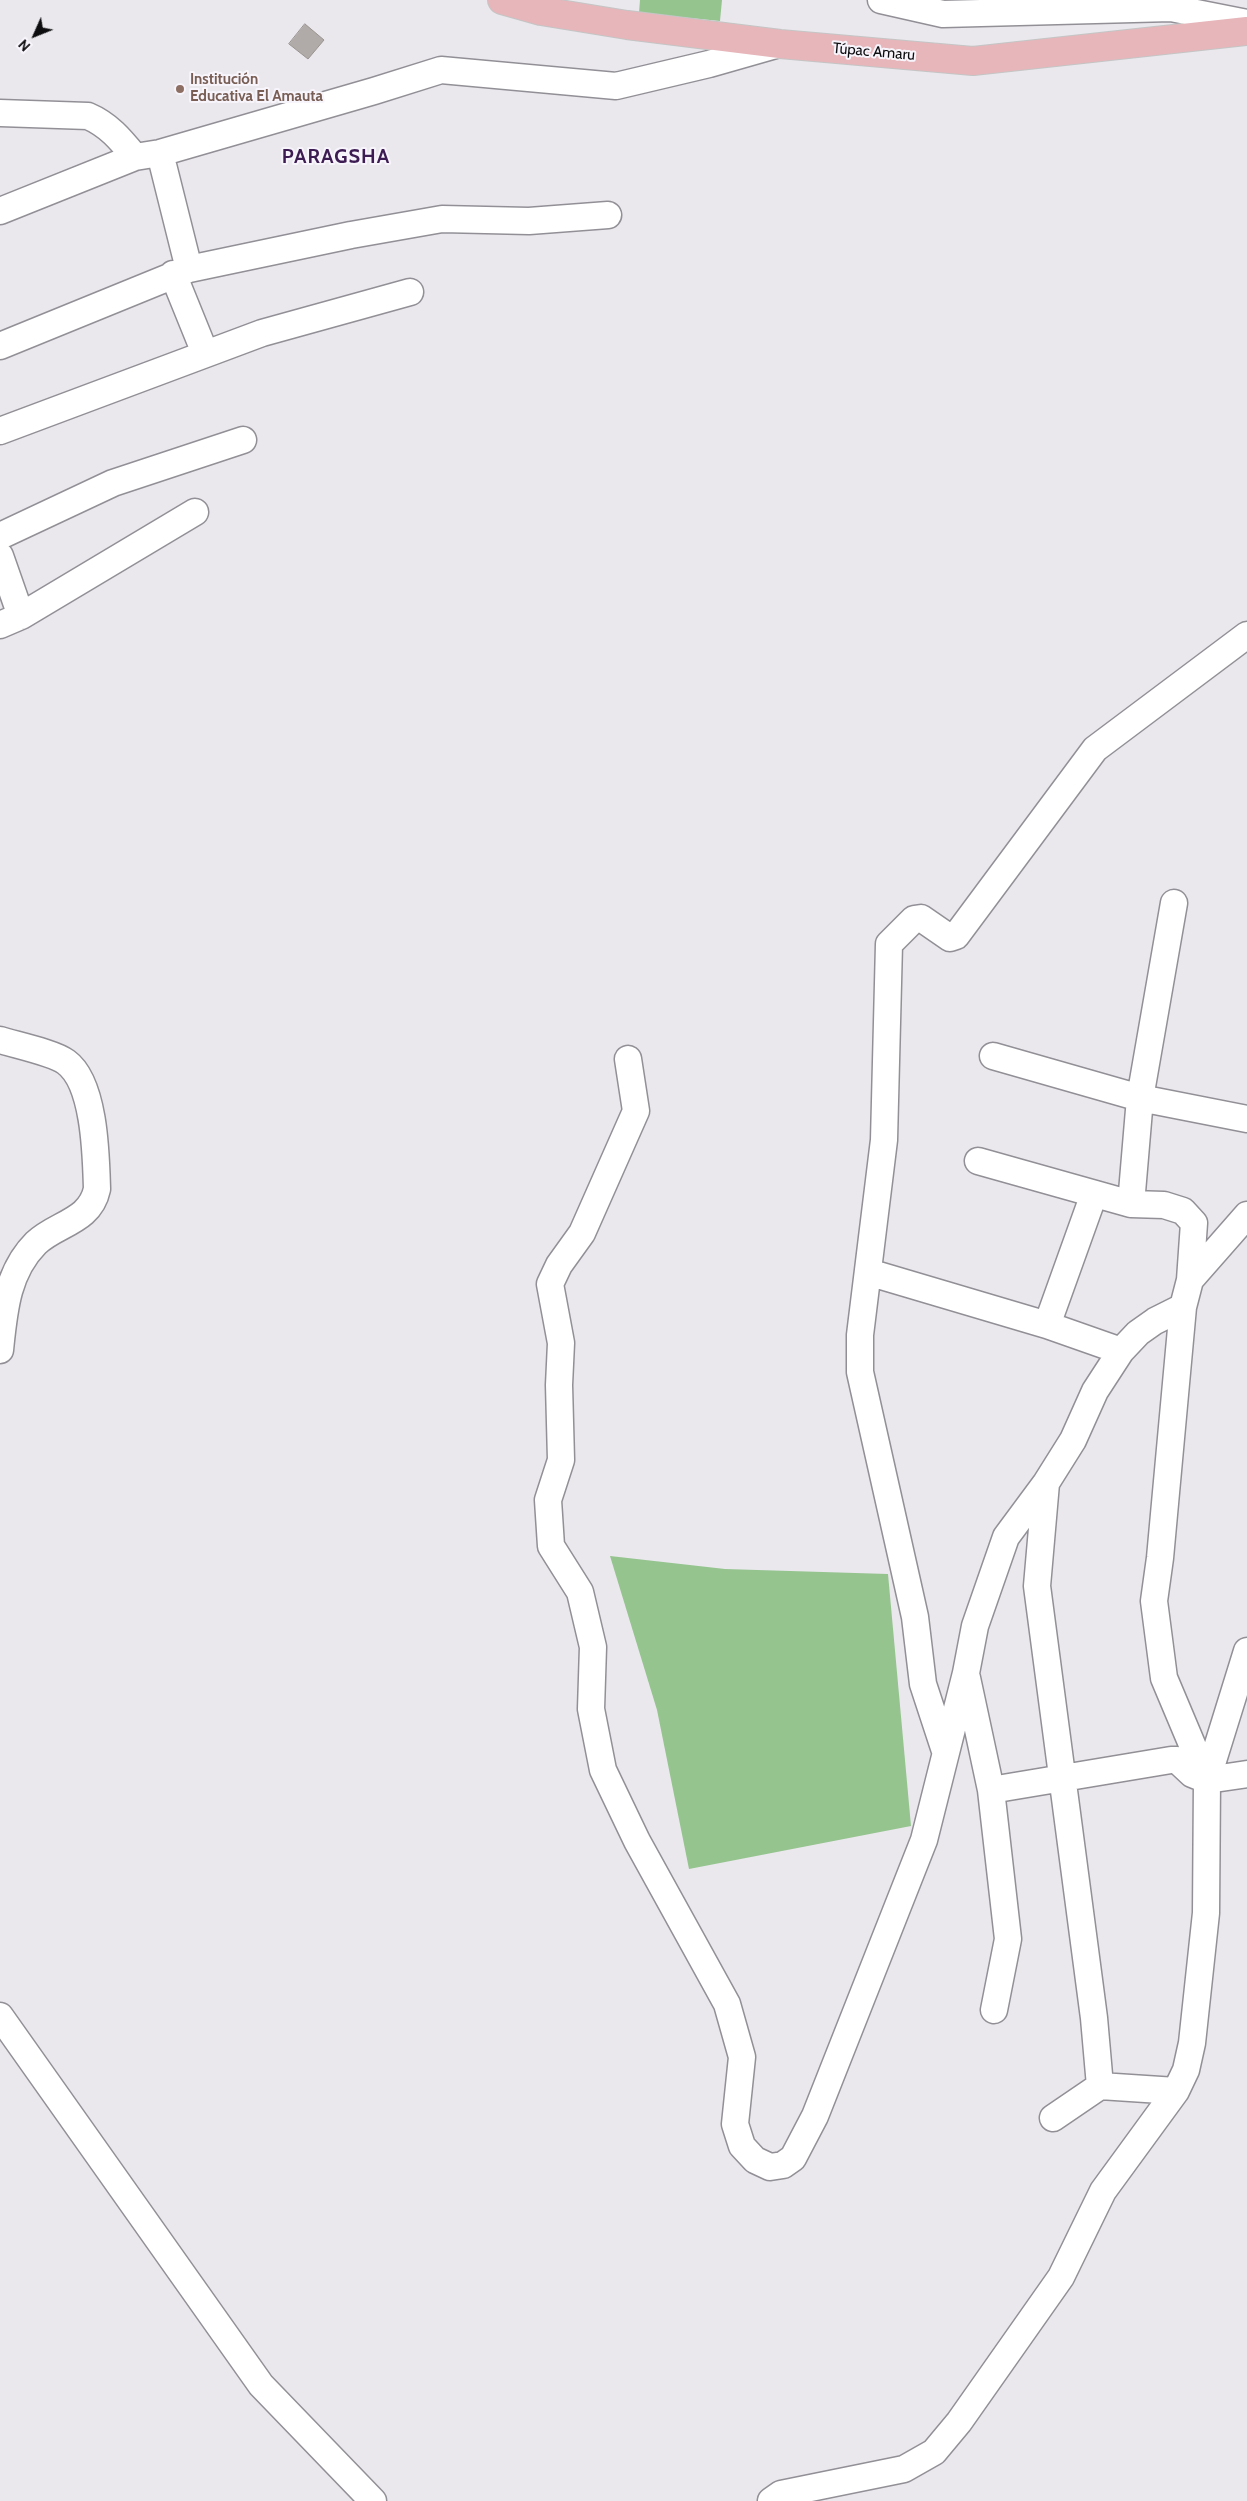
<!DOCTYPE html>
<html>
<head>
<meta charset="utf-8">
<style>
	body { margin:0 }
	#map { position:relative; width:1247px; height:2501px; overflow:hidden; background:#eae8ed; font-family:Cabin,sans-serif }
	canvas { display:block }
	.north { position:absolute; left:10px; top:10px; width:50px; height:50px; -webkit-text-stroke:4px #f7f5fb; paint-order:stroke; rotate:226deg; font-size:14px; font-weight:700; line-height:20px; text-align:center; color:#0d0c0e }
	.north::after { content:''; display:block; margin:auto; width:18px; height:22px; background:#0d0c0e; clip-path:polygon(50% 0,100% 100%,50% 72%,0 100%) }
</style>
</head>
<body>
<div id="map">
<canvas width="1247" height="2501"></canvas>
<div class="north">N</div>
</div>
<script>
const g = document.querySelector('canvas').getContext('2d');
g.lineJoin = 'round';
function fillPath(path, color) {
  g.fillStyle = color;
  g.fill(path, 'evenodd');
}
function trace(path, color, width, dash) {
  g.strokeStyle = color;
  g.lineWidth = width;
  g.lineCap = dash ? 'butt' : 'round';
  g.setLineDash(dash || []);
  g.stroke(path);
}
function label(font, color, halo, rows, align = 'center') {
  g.font = font + ' Cabin,sans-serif';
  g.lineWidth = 4;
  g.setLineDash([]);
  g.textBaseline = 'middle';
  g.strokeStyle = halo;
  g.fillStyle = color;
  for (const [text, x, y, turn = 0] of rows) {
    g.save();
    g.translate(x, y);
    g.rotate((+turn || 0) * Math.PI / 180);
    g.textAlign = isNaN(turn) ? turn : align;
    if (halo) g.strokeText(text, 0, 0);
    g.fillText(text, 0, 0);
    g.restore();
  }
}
fillPath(new Path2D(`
	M 640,0 L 722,0 L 720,21 L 639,13 Z
	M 610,1556 L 725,1569 L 888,1574 L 911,1826 L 689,1869 L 657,1710 Z`), '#95c48f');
const building = new Path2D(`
	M 305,24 L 324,40 L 308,59 L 289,44 Z`);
fillPath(building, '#b0aaa8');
trace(building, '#999390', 1);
const minor = new Path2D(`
	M 881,0 L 943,14 L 1171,8 L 1247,23
	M 0,113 L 88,116 C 109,125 121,140 135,157
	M 160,153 L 189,269
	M 0,211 L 135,157 L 160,153 L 374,91 L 441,70 L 616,86 L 709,64 L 779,44
	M 173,274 L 205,353
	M 0,346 L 189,269 L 351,235 L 442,219 L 529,221 L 608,215
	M 0,431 L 262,333 L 410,292
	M 0,536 L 113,483 L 243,440
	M 0,556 L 21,616 L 0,625
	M 21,616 L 195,512
	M 0,1040 C 16,1045 54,1053 66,1062 C 95,1083 96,1156 97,1189 C 90,1222 57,1223 36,1243 C 7,1272 4,1311 0,1350
	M 993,1056 L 1140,1098 L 1247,1119
	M 628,1059 L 636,1111 L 582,1233 L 559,1265 L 550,1284 L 561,1343 L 559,1385 L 561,1460 L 548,1500 L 551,1546 L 580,1592 L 593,1647 L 591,1709 L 603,1770 L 637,1841 L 727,2004 L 742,2057 L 735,2124 L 742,2146 L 755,2160 L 770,2167 L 783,2165 L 793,2158 L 815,2116 L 924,1840 L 966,1673 L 975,1626 L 1006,1537 L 1046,1483 L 1073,1440 L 1095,1391 L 1121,1351 L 1138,1333 L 1155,1321 L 1183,1307
	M 978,1161 L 1131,1204 L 1164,1205 L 1183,1211 L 1194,1223 L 1190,1280
	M 1131,1204 L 1140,1098 L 1174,903
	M 1247,1215 L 1190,1280 L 1183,1307 L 1160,1558 L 1154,1601 L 1164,1678 L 1207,1780 L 1247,1774
	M 868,1272 L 1047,1325 L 1121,1351
	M 1047,1325 L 1094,1194
	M 1046,1483 L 1037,1586 L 1094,2018 L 1100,2086
	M 967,1678 L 991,1790
	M 945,1751 L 923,1684 L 915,1617 L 860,1372 L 860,1335 L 884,1140 L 889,944 L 914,919 L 921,918 L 950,938 L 956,936 L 1095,749 L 1247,635
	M 994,2010 L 1008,1939 L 991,1790 L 1171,1760 L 1177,1760 L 1192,1774 L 1207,1780
	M 0,2016 L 261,2385 L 373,2501
	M 1053,2118 L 1100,2086 L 1176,2091
	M 771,2501 L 781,2494 L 904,2469 L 934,2452 L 959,2422 L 1061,2277 L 1103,2191 L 1176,2091 L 1186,2070 L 1192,2043 L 1206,1913 L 1207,1780 L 1247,1651`);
const major = new Path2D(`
	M 502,0 L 541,11 L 627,25 L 780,44 L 973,61 L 1247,31`);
trace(minor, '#929096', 29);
trace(major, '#c5c5c5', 30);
trace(minor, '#fff', 26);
trace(major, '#e6b6bb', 28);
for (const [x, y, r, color] of [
	[180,89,5,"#8d6e63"]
]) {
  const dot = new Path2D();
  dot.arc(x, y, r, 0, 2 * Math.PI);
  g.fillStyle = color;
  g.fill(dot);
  trace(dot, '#f7f5fb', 2);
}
label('15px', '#0d0c0e', '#f7f5fb', [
	["Túpac Amaru",874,52,5]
]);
label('bold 15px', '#785e54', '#f7f5fb', [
	["Institución",190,80],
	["Educativa El Amauta",190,97]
], 'left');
g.letterSpacing = '1px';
label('bold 20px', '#3d1c53', '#f7f5fb', [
	["PARAGSHA",336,157]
]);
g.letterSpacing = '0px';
</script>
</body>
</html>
